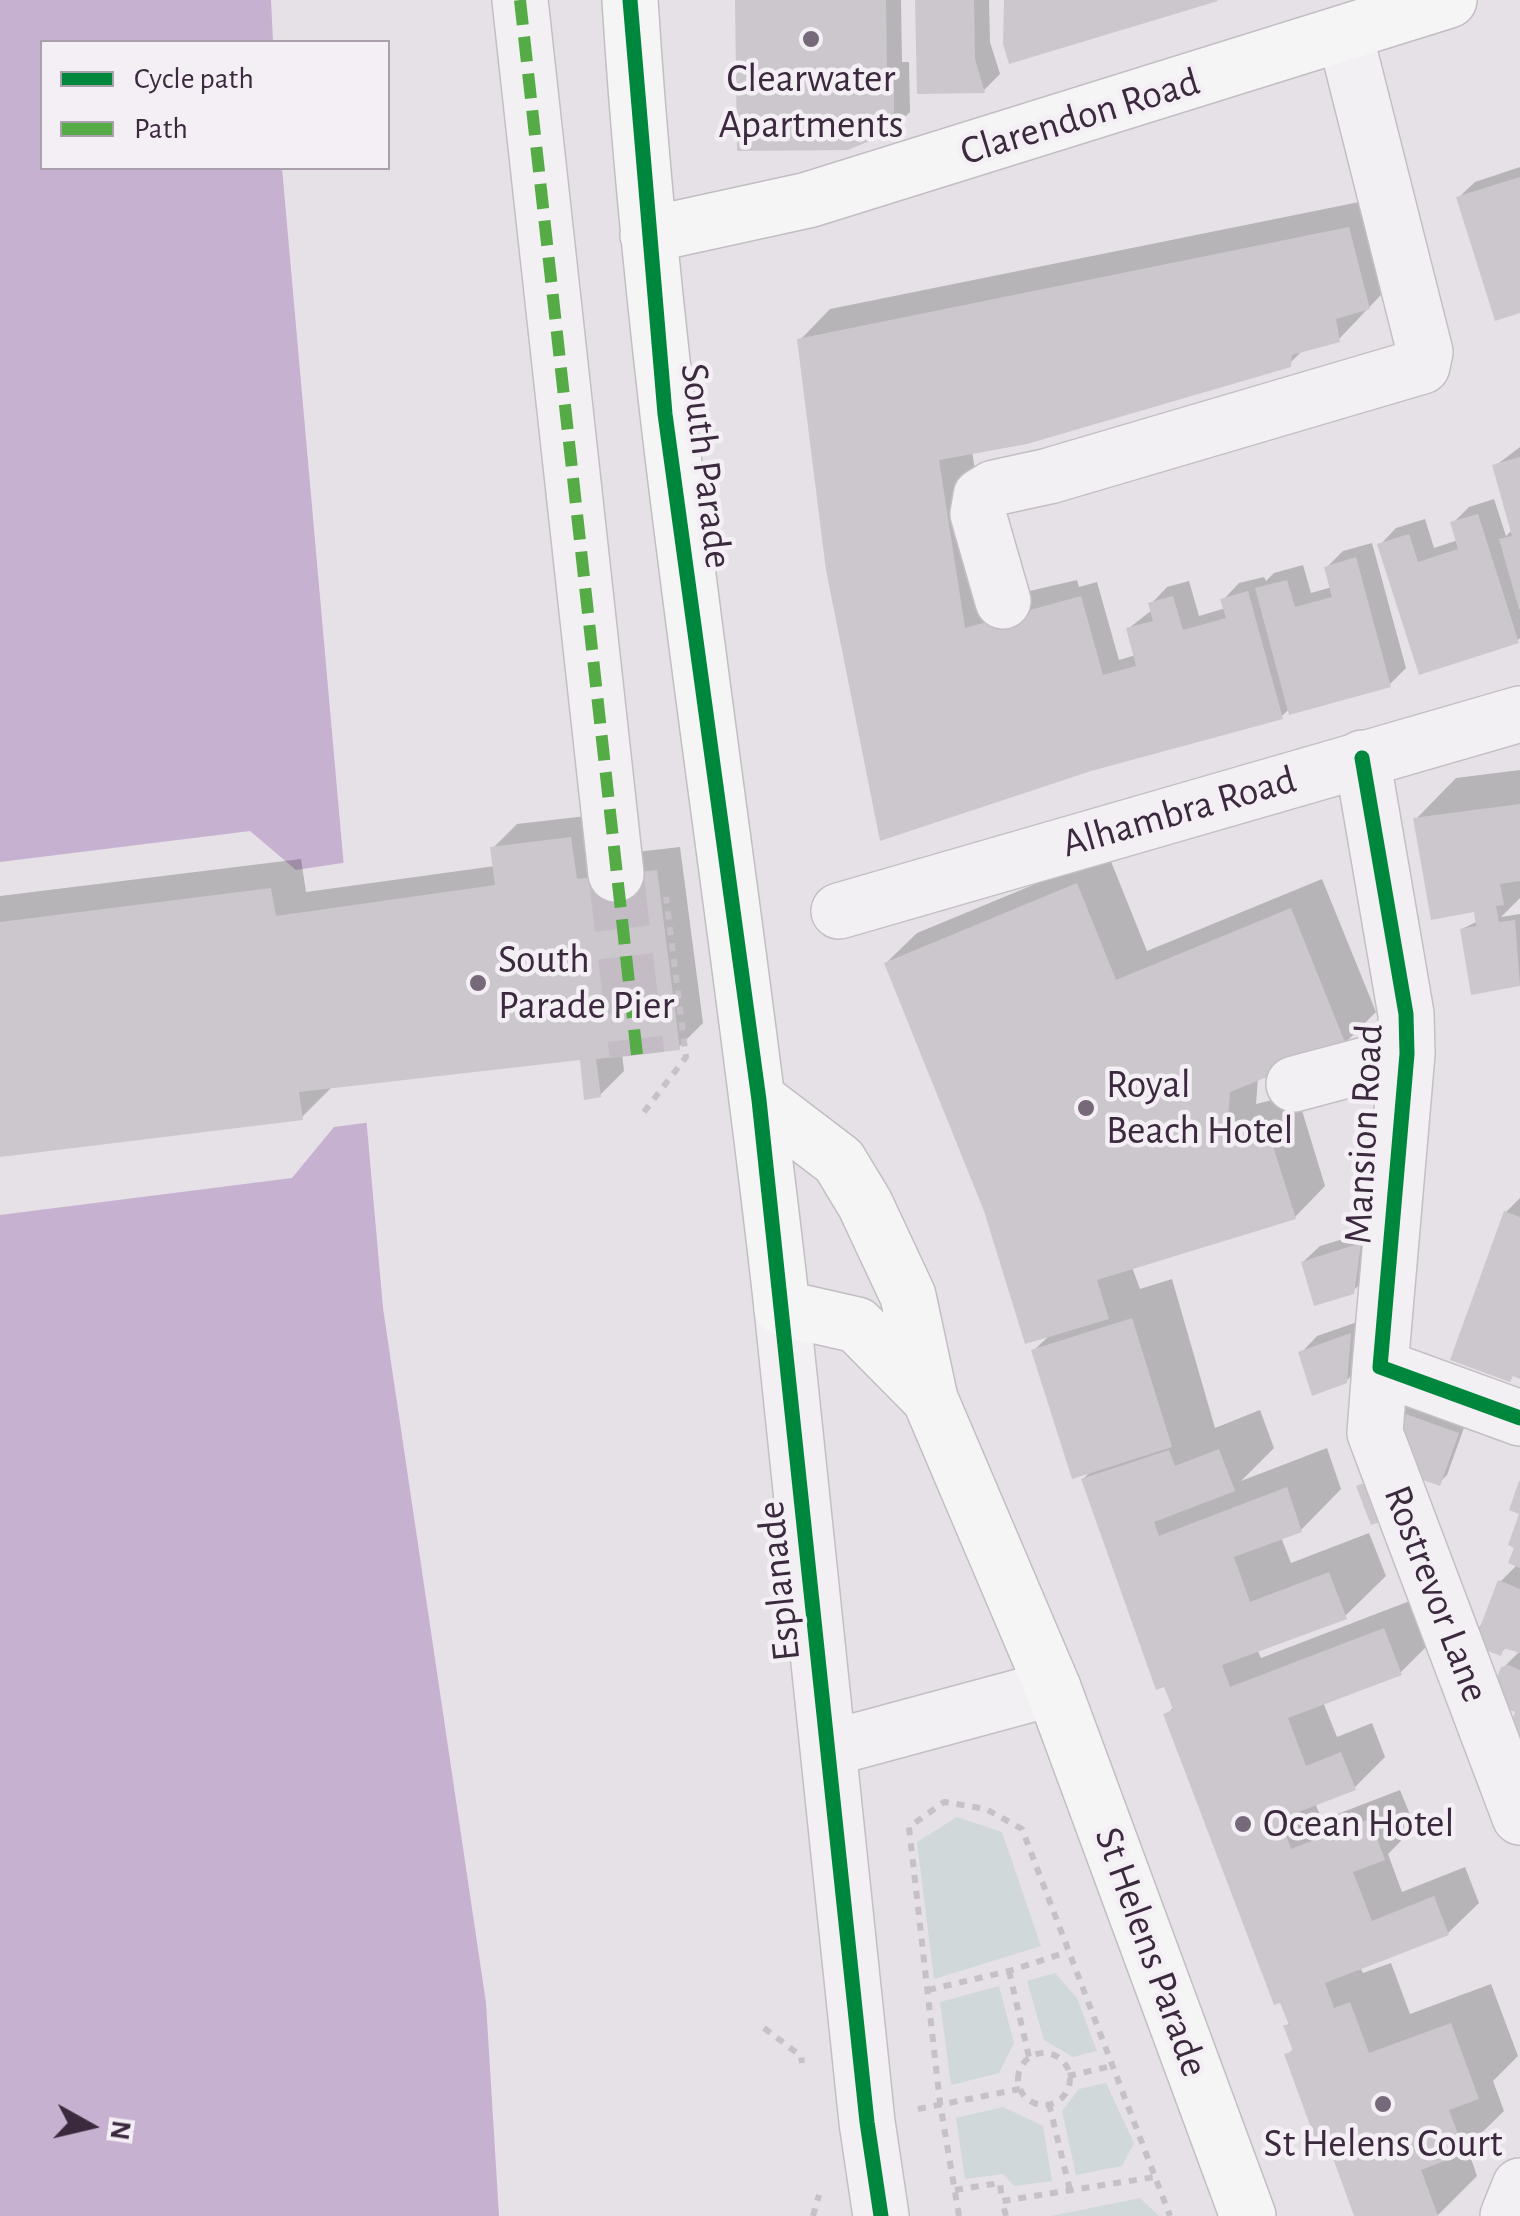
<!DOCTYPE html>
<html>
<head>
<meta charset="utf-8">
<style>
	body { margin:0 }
	#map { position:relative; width:1520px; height:2216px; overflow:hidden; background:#e5e1e6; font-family:"Alegreya Sans",sans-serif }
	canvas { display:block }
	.legend { position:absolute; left:40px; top:40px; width:350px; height:130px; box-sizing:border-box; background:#f4eff5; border:2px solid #aaa0ac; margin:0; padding:12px 18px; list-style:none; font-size:30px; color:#3b293e }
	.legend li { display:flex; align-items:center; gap:20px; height:50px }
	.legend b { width:50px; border:2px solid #aaa0ac }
	.north { position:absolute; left:40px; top:2076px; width:100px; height:100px; -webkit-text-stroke:8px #f4eff5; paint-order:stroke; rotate:98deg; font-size:28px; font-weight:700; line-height:40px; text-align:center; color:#3b293e }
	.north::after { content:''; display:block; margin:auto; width:35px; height:45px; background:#3b293e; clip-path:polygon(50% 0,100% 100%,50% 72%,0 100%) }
</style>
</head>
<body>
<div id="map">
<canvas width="1520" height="2216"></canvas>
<ul class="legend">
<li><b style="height:12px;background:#00873e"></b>Cycle path</li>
<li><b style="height:12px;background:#55ab46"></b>Path</li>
</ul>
<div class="north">N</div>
</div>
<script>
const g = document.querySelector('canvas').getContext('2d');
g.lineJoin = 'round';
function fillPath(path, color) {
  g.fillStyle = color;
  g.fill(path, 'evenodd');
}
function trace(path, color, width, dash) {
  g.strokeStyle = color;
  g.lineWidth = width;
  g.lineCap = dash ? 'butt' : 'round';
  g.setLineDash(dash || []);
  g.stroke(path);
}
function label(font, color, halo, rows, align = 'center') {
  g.font = font + ' "Alegreya Sans",sans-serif';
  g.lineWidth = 9;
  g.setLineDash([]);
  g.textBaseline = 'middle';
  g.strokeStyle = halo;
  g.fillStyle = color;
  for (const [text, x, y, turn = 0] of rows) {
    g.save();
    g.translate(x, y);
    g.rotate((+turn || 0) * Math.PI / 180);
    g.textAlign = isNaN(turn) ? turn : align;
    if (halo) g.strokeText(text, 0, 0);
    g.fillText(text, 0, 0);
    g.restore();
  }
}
fillPath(new Path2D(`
	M 957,1817 L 1002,1832 L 1041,1946 L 934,1979 L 917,1842 Z
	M 1055,1973 L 1077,1998 L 1097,2051 L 1073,2057 L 1044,2040 L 1027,1981 Z
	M 999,1986 L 1014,2043 L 999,2073 L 951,2085 L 940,2002 Z
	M 1106,2083 L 1134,2143 L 1122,2166 L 1076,2175 L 1062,2111 L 1079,2089 Z
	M 1003,2107 L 1043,2126 L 1052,2181 L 1014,2186 L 1003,2174 L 965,2179 L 956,2118 Z
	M 1140,2198 L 1159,2216 L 1051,2216 Z`), '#d1d8da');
fillPath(new Path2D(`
	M 0,0 L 271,0 L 273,42 L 42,42 L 42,168 L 282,168 L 383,1308 L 486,2003 L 499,2216 L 0,2216 Z`), '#c7b1d0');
fillPath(new Path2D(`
	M 250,831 L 296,870 L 349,862 L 372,1122 L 334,1127 L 292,1178 L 0,1215 L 0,862 Z`), '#e5e1e6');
fillPath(new Path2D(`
	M 738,0 L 901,0 L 902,62 L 909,62 L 910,112 L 893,129 Z
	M 918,0 L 989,0 L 990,42 L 1000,74 L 984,90 Z
	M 1520,167 L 1520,310 L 1458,198 L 1475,182 Z
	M 1379,198 L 1399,276 L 1339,339 L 1305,348 L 1289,364 L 972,451 L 995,599 L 1077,580 L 1079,587 L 1097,582 L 1119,660 L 1136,655 L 1129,628 L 1152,610 L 1151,604 L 1167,587 L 1189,581 L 1199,616 L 1226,608 L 1223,600 L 1239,583 L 1264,577 L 1266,581 L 1274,573 L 1303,565 L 1311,593 L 1332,587 L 1327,567 L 1343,551 L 1372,543 L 1406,668 L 1390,684 L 1290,708 L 1281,717 L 1090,769 L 882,838 L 800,340 L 830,309 Z
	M 1520,447 L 1520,638 L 1517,641 L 1380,545 L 1396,528 L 1425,519 L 1434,548 L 1458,540 L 1453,523 L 1469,507 L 1494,499 L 1506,536 L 1513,529 L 1495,466 Z
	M 1520,770 L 1520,898 L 1501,917 L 1520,914 L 1520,984 L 1473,992 L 1462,929 L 1478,921 L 1476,909 L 1416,819 L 1456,778 Z
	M 595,815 L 601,856 L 680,847 L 703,1023 L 679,1047 L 622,1054 L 624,1071 L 600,1095 L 583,1057 L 333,1086 L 301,1118 L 0,1154 L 0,896 L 301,859 L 306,892 L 495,866 L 493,848 L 517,824 Z
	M 1108,854 L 1147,951 L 1322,879 L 1376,1012 L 1345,1043 L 1258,1078 L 1256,1104 L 1297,1094 L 1325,1186 L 1295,1217 L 1132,1267 L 1140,1289 L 1172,1279 L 1215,1428 L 1260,1410 L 1274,1448 L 1241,1481 L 1327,1448 L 1341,1489 L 1301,1530 L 1281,1537 L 1291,1563 L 1369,1533 L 1386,1576 L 1345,1616 L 1257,1649 L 1261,1658 L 1415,1599 L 1431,1642 L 1400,1673 L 1323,1702 L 1337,1737 L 1372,1723 L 1385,1757 L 1354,1788 L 1315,1803 L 1322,1820 L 1400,1790 L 1415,1827 L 1388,1854 L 1402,1892 L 1465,1867 L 1479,1903 L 1448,1933 L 1360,1967 L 1363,1973 L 1391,1963 L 1410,2014 L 1491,1984 L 1518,2056 L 1493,2081 L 1504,2111 L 1467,2147 L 1477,2176 L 1437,2216 L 1357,2216 L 1327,2132 L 1287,2055 L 1295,2048 L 1286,2026 L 1290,2022 L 1166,1715 L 1174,1707 L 1083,1479 L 1093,1469 L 1034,1350 L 1051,1334 L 987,1210 L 886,963 L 917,933 Z
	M 1520,1198 L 1520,1376 L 1506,1212 Z
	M 1376,1229 L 1369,1275 L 1352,1292 L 1303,1262 L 1320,1246 Z
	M 1366,1319 L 1363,1364 L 1346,1381 L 1301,1353 L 1317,1336 Z
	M 1407,1405 L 1465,1425 L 1447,1475 L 1439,1483 L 1400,1412 Z
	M 1520,1520 L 1520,1651 L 1507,1646 L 1501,1653 L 1472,1634 L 1486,1620 L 1500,1582 L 1518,1564 Z
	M 1520,1651 L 1520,1759 L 1518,1710 L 1503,1668 Z`), '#0003');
fillPath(new Path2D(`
	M 735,0 L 886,0 L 887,77 L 894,77 L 894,131 L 848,150 L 737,151 Z
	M 915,0 L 974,0 L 975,59 L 985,93 L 917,94 Z
	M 1004,0 L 1217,0 L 1218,1 L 1009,64 L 1003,44 Z
	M 1520,177 L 1520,313 L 1495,321 L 1456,197 Z
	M 1349,227 L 1370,309 L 1336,319 L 1340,342 L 1292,355 L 1291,367 L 1027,444 L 939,460 L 965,628 L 1081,596 L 1103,675 L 1136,666 L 1126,628 L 1153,621 L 1148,603 L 1173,596 L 1183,630 L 1226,618 L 1220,599 L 1248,591 L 1283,719 L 1091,771 L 880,841 L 826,570 L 797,339 Z
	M 1520,457 L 1520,609 L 1519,609 L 1499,539 L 1512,536 L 1492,465 Z
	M 1478,514 L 1519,643 L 1419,675 L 1377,544 L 1409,534 L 1418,562 L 1458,549 L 1450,522 Z
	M 1356,557 L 1391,687 L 1289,715 L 1255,588 L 1287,580 L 1295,607 L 1332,597 L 1324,567 Z
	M 1520,804 L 1520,881 L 1500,884 L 1504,905 L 1496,906 L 1499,922 L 1515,920 L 1520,986 L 1471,995 L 1460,929 L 1476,926 L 1474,912 L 1431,920 L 1413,818 Z
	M 571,837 L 577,879 L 657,870 L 680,1050 L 596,1059 L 601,1097 L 584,1100 L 580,1060 L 299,1092 L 303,1120 L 0,1157 L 0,922 L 271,888 L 276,916 L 495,885 L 490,847 Z
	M 1077,883 L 1116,980 L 1291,908 L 1346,1045 L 1230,1092 L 1227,1133 L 1266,1124 L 1296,1219 L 1097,1280 L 1109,1319 L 1025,1344 L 984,1211 L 884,963 Z
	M 1504,1211 L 1520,1217 L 1520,1379 L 1513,1376 L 1510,1382 L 1450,1360 Z
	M 1361,1243 L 1354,1294 L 1314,1306 L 1301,1262 Z
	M 1132,1318 L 1172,1447 L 1072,1479 L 1031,1350 Z
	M 1351,1333 L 1347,1383 L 1312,1396 L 1298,1352 Z
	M 1397,1411 L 1459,1433 L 1440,1486 L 1403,1473 Z
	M 1219,1449 L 1235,1491 L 1154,1522 L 1159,1536 L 1287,1487 L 1302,1532 L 1234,1557 L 1250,1602 L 1329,1572 L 1347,1619 L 1222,1665 L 1230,1687 L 1384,1628 L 1402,1675 L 1288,1718 L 1306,1766 L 1341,1752 L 1356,1790 L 1280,1819 L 1291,1849 L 1370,1819 L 1385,1860 L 1353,1872 L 1372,1921 L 1434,1896 L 1449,1935 L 1325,1983 L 1334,2008 L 1350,2002 L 1369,2053 L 1451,2023 L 1479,2099 L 1449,2110 L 1465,2153 L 1421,2170 L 1438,2216 L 1354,2216 L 1325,2136 L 1315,2139 L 1284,2054 L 1293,2051 L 1283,2025 L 1289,2025 L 1280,2003 L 1274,2005 L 1163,1714 L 1173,1710 L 1169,1699 L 1164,1687 L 1156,1690 L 1081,1479 L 1169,1450 L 1175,1466 Z
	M 1383,1476 L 1398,1516 L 1371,1525 L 1356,1486 Z
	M 1519,1481 L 1520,1481 L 1520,1568 L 1508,1563 L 1514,1548 L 1508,1545 L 1519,1514 L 1509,1510 Z
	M 1498,1580 L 1520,1589 L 1520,1653 L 1504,1648 L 1501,1656 L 1466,1643 L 1477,1635 Z
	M 1508,1665 L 1520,1670 L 1520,1762 L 1505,1741 L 1515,1712 L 1505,1708 L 1507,1701 L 1492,1690 L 1501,1667 Z`), '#ccc7cd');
trace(new Path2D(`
	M 616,874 L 637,1055`), '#c3bcc4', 55, [55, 28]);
const minor = new Path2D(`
	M 520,0 L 616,874
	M 1003,601 L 978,514 L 981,496 L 994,488 L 1049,476 L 1422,366 L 1425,352 L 1345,35
	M 1362,758 L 1406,1014 L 1407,1054 L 1380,1367 L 1520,1418
	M 839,911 L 1520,714
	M 1294,1084 L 1407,1054
	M 782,1308 L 867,2122 L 881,2216
	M 1380,1367 L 1375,1433 L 1520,1817
	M 831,1748 L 1053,1688
	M 1508,2216 L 1520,2186`);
const major = new Path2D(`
	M 630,0 C 657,439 734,871 782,1308 L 857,1325 L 930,1399
	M 648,235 L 808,200 L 1449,0
	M 759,1100 L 839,1161 L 865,1204 L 908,1296 L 930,1399 L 1053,1688 L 1248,2216`);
trace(minor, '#c3bfc4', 58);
trace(major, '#c2bec3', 58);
trace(new Path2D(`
	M 644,1112 L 686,1057 L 666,897
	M 1009,1971 L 1029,2057
	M 928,1990 L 1009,1971 L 1067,1952
	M 764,2028 L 801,2056 L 802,2063
	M1018 2079a26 26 0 1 1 52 0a26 26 0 1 1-52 0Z
	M 1068,2076 L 1112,2066
	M 1049,2104 L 1070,2190
	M 918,2109 L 1020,2089
	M 955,2190 L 1000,2183 L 1002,2201
	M 813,2216 L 819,2195
	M 959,2216 L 940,2103 L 909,1827 L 944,1802 L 986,1809 L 1022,1829 L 1170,2216
	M 1006,2216 L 1002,2201 L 1155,2177`), '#c6c1c6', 6, [8, 8]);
trace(minor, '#f3f0f3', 55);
trace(major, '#f6f5f6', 55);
trace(new Path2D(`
	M 520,0 L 637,1055`), '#55ab46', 12, [25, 12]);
trace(new Path2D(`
	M 630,0 L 665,414 L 759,1100 L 867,2122 L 881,2216
	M 1362,758 L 1406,1014 L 1407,1054 L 1380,1367 L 1520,1418`), '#00873e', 15);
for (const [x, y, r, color] of [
	[811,39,10,"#766979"],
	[478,983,10,"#766979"],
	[1086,1108,10,"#766979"],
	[1243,1824,10,"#766979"],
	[1383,2104,10,"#766979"]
]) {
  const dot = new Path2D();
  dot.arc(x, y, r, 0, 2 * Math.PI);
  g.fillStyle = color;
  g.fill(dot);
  trace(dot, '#f4eff5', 4);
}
label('40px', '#3b293e', '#f4eff5', [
	["Clearwater",811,79,"center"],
	["Apartments",811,125,"center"],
	["South",498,960],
	["Parade Pier",498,1006],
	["Royal",1106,1085],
	["Beach Hotel",1106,1131],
	["Ocean Hotel",1263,1824],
	["St Helens Court",1383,2144,"center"]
], 'left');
label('40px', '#3b293e', '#f4eff5', [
	["Clarendon Road",1080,117,-17],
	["South Parade",706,466,83],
	["Alhambra Road",1179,812,-16],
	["Mansion Road",1364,1134,-87],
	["Esplanade",779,1581,-96],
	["Rostrevor Lane",1436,1594,69],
	["St Helens Parade",1151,1952,70]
]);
</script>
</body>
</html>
